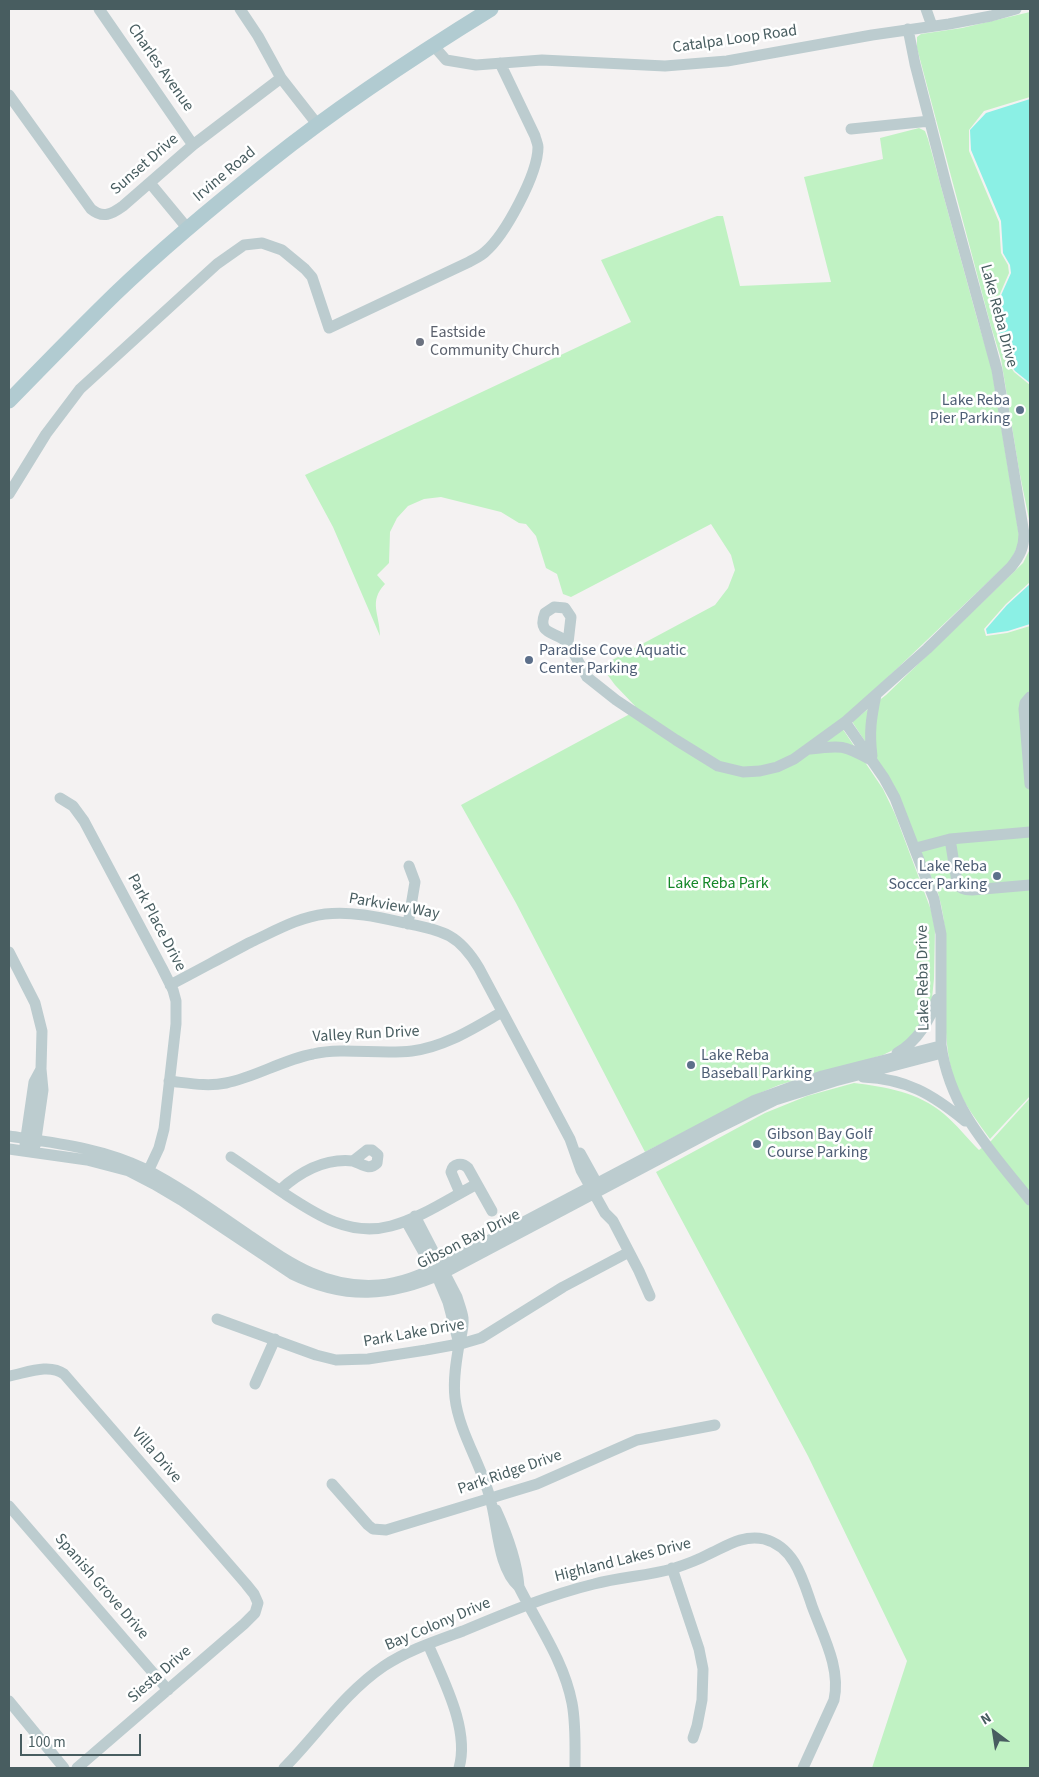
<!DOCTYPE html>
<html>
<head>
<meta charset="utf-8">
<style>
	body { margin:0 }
	#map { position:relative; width:1039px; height:1777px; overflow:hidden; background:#f4f2f2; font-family:"Source Sans 3",sans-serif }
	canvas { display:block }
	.frame { position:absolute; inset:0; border:10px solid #485d60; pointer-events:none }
	.north { position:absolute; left:969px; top:1707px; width:50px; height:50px; -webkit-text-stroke:4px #fff; paint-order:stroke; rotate:329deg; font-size:14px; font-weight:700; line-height:20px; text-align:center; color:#485d60 }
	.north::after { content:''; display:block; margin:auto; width:18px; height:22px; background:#485d60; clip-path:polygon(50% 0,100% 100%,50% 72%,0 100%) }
	.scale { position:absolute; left:20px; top:1734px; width:121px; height:22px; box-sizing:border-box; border:2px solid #485d60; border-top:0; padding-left:6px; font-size:15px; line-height:18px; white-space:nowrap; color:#485d60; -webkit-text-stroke:4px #fff; paint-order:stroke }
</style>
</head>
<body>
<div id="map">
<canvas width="1039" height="1777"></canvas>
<div class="frame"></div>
<div class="north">N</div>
<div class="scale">100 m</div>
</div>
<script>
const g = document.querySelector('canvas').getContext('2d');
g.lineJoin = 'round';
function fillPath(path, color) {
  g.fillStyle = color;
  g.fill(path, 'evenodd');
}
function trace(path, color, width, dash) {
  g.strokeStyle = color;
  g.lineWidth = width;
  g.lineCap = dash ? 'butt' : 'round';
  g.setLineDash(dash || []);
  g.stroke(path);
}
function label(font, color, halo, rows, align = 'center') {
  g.font = font + ' "Source Sans 3",sans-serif';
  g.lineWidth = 5;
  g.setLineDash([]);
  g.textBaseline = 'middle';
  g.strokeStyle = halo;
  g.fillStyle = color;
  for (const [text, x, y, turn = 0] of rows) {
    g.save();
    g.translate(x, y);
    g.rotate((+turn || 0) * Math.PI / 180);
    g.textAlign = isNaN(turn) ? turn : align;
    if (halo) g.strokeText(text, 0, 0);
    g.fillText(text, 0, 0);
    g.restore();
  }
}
fillPath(new Path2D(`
	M 1030,12 L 1030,97 L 984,111 L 969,130 L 969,151 L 999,222 L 1001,253 L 1008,265 L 1009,273 L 993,310 L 992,319 L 1006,360 L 1014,372 L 1030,385 L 1030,524 L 1019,470 L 1001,359 L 990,323 L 917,48 L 917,37 L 921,34 L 962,28 Z
	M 919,128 L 925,131 L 928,139 L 978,322 L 991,365 L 1020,541 L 1011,560 L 862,702 L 838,722 L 883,789 L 895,814 L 931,910 L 935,929 L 934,979 L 932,998 L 923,1021 L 907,1041 L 893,1050 L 883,1055 L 779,1085 L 760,1093 L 645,1152 L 516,903 L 461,805 L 628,715 L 635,706 L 615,685 L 601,666 L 715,605 L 728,588 L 735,570 L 731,555 L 711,524 L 571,597 L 563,594 L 557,574 L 546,568 L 536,536 L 526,524 L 519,523 L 501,512 L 441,497 L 424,499 L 408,506 L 397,518 L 390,532 L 389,563 L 377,575 L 385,584 C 368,602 380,614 380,636 L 333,527 L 305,475 L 631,322 L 601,260 L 717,216 L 723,216 L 740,286 L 831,282 L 804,177 L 883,159 L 880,138 Z
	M 1030,549 L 1030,582 L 1006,604 L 984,629 L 986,636 L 1007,633 L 1030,626 L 1030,1096 L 990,1139 C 978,1122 965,1106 957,1087 C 933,1025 957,956 938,893 L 893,784 L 853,723 L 853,721 L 886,695 L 1023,563 Z
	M 854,1083 C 886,1087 918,1092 944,1114 C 956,1124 967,1138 979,1150 L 991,1141 L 1030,1098 L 1030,1768 L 872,1768 L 907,1661 L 808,1456 L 656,1172 L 765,1113 L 807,1096 Z`), '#c0f2c3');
fillPath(new Path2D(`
	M 1030,99 L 1030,383 L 1015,371 L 1007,359 L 994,319 L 994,311 L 1011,273 L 1010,265 L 1003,253 L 1001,221 L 971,150 L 970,130 L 986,113 Z
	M 1030,584 L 1030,624 L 1008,631 L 987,634 L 986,629 L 1007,605 Z`), '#8bf0e5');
trace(new Path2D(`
	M 99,9 L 193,145
	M 240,9 L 258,36 L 281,78 L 317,124
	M 926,9 L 932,26
	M 433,45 L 446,60 L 476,65 L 542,60 L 665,66 L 727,61 L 872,35 L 949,24 L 991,16 L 1016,9
	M 9,95 L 91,209 C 103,219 112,214 123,206 L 193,145 L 281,78
	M 851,129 L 930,121
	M 150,183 L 188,229
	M 9,494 L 46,434 L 80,389 L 217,264 L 244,245 L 262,243 L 282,250 L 305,269 L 312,277 L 329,328 L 469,262 C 474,259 481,256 485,252 C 505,235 538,174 538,147 C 538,144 536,140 535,136 L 500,63
	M 554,607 L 565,608 L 571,617 L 568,643 C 557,631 536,636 545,613 Z
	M 568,643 L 587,677 L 616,700 L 676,740 L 718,766 L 743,772 L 760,771 L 777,767 L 794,759 L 845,722 L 927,649 L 1011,567 C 1020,556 1024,547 1024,534 L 997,370 L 946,184 L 915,64 L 908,29
	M 1030,697 L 1025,703 L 1024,709 L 1030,784
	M 845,722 L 884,778 L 895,798 L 934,899 L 941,934 L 941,1045 C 950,1110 991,1151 1030,1200
	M 810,749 C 841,745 844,745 871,760
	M 872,756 C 869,732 871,719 876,695
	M 60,798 L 73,806 L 84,821 L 162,968 L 173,990 L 176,1001 L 176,1024 L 164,1129 L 159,1148 L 145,1178
	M 950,839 L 957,882 C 960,889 964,890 972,890 L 1030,885
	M 916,848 L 950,839 L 1030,832
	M 408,924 L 415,882 L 409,866
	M 9,952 L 35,1003 L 42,1031 L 41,1069 L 34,1082 L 25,1144
	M 170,985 C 197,971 224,956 251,942 C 275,931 299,917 325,914 C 352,911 378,917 405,923 C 443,931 458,933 479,968 L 570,1139 L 581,1170 L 605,1213 L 613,1221 L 639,1271 L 650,1296
	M 897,1053 C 918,1041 929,1021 937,999
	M 863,1077 C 907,1079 932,1094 965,1121
	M 169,1081 C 188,1083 207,1087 226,1083 C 256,1077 282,1060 313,1054 C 345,1047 379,1055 412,1051 C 445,1047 474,1028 502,1012
	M 9,1136 C 56,1143 102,1148 145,1169 C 182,1188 216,1213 250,1236 C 291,1264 327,1289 379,1285 C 401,1283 420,1275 440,1266 L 753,1101 L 822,1076 L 940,1046
	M 35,1146 L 43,1090 L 41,1069
	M 9,1149 L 87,1160 L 129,1171 L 154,1184 L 181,1200 L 292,1274 C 345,1300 390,1297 444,1273 L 718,1128 L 775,1100 L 835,1081 L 942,1053
	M 367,1150 L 372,1150 L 378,1155 L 377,1163 C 369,1171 362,1164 353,1161 Z
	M 580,1153 L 600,1189
	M 231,1157 C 249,1169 267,1182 285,1194 C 317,1215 350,1237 391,1226 C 421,1218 450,1198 477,1184
	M 280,1190 C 300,1172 325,1158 353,1161
	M 460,1193 L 451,1172 C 453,1163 462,1162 468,1168 L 492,1211
	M 415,1216 L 457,1297 C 459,1304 462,1311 463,1318 C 464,1328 461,1336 459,1345 C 456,1362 453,1380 455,1398 C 459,1432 481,1464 490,1498 C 498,1524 497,1567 519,1587 C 538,1625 564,1661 572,1703 C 576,1724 575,1746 575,1768
	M 406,1221 L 437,1276 L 448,1302 L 458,1340
	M 217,1319 L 316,1355 L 336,1360 L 368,1359 L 426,1350 L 464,1343 L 481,1338 L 563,1287 L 629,1252
	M 9,1376 C 26,1373 49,1363 64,1374 L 246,1584 L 254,1594 L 258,1603 L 255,1613 L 244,1624 L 77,1768
	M 255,1384 L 275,1339
	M 332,1484 L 368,1525 L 373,1529 L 386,1530 L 537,1484 L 637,1440 L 715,1425
	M 9,1506 L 168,1690
	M 496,1510 C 507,1534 517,1560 519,1587
	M 672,1568 L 699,1649 L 703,1669 L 702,1700 L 697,1726 L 693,1738
	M 428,1644 C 443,1680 470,1729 459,1768
	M 9,1701 L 64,1768
	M 284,1768 C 317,1735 344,1693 384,1666 C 408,1650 436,1641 463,1631 C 506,1613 549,1595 594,1584 C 620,1577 646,1576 672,1569 C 684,1565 696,1561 707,1555 C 725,1547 743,1534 764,1539 C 795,1547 803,1580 812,1606 C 823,1636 841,1668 834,1700 L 803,1768`), '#bccccf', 11);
trace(new Path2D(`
	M 9,401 C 44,365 79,329 115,294 C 164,247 217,203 270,161 C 340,105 415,56 491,9`), '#b1cbd1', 15);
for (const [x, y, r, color] of [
	[420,342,5,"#6b7280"],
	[1020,410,5,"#5c6f8a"],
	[529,660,5,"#5c6f8a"],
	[997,876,5,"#5c6f8a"],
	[691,1065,5,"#5c6f8a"],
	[757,1144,5,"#5c6f8a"]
]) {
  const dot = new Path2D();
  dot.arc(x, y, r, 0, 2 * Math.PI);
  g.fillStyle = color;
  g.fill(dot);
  trace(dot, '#fff', 2);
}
label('16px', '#485d60', '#fff', [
	["Catalpa Loop Road",735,40,-8],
	["Charles Avenue",160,68,55],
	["Sunset Drive",145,165,-41],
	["Irvine Road",225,175,-40],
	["Lake Reba Drive",998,316,75],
	["Parkview Way",394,907,10],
	["Park Place Drive",156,923,62],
	["Lake Reba Drive",924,978,-91],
	["Valley Run Drive",366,1035,-3],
	["Gibson Bay Drive",469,1240,-27],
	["Park Lake Drive",414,1334,-10],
	["Villa Drive",156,1456,49],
	["Park Ridge Drive",510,1473,-19],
	["Highland Lakes Drive",623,1561,-14],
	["Spanish Grove Drive",101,1587,49],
	["Bay Colony Drive",438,1625,-23],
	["Siesta Drive",160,1675,-41]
]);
label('16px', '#5b616d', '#fff', [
	["Eastside",430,333],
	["Community Church",430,351]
], 'left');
label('16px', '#4e5e75', '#fff', [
	["Lake Reba",1010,401,"right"],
	["Pier Parking",1010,419,"right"],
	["Paradise Cove Aquatic",539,651],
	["Center Parking",539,669],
	["Lake Reba",987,867,"right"],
	["Soccer Parking",987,885,"right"],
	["Lake Reba",701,1056],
	["Baseball Parking",701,1074],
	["Gibson Bay Golf",767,1135],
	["Course Parking",767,1153]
], 'left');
label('16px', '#148728', '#fff', [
	["Lake Reba Park",718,884]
]);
</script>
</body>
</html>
